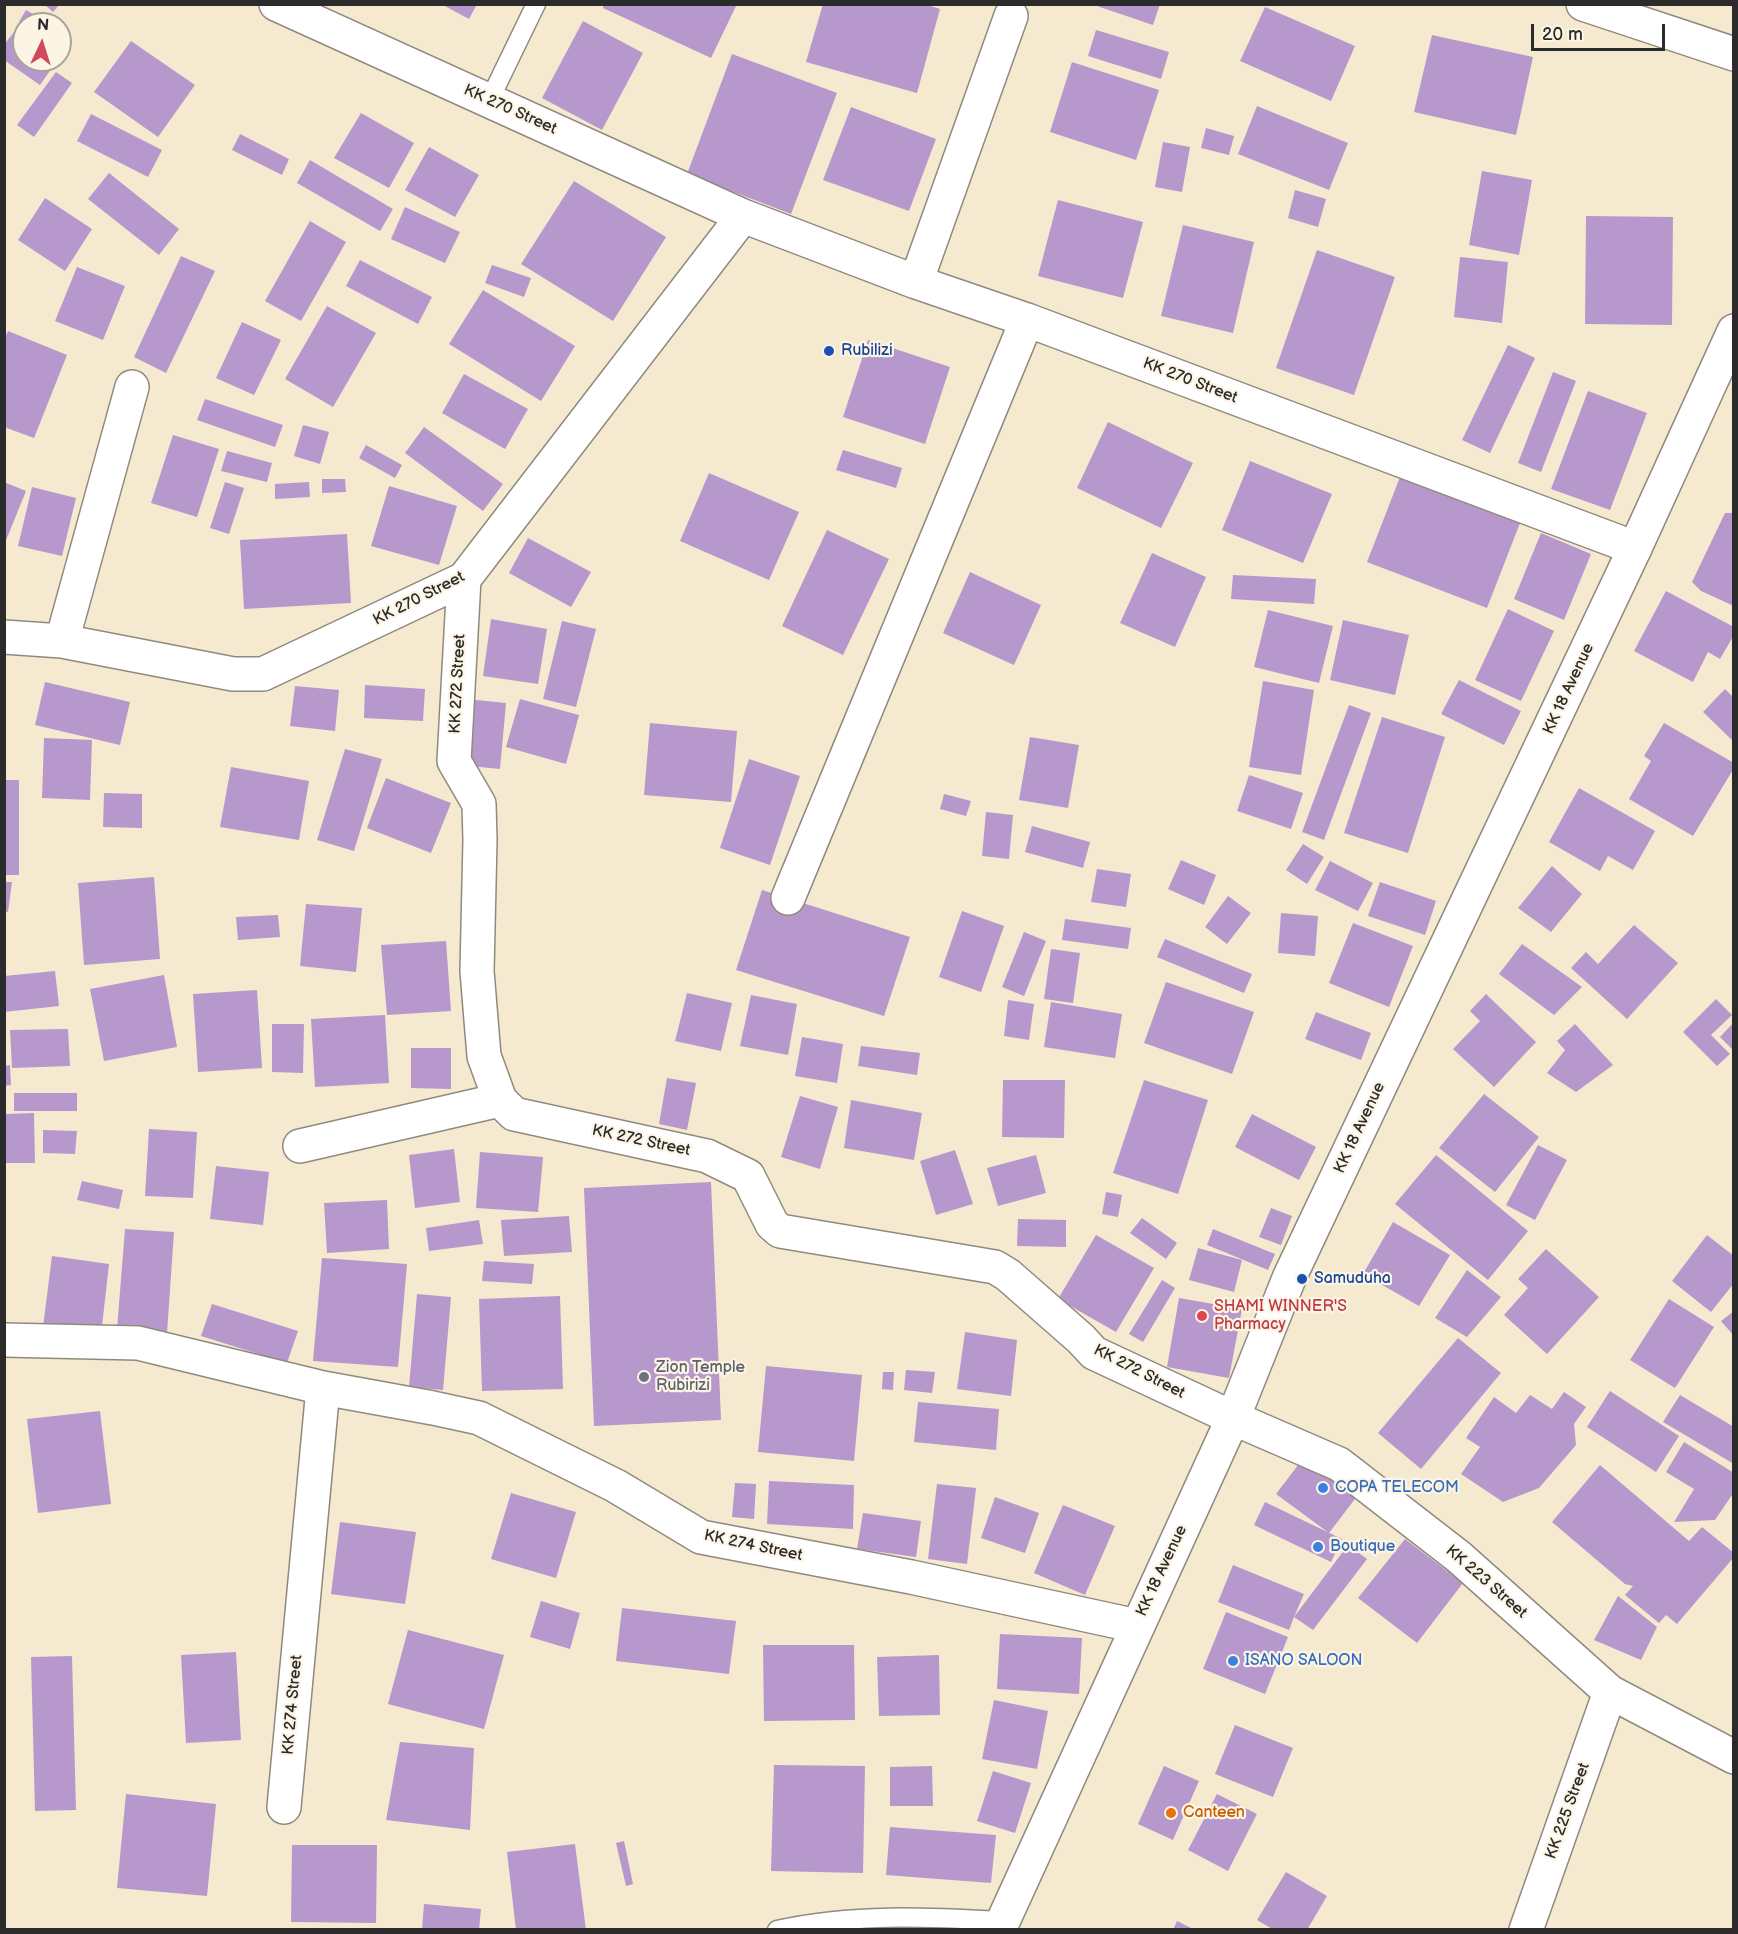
<!DOCTYPE html>
<html>
<head>
<meta charset="utf-8">
<style>
	body { margin:0 }
	#map { position:relative; width:1738px; height:1934px; overflow:hidden; background:#f5e9d0; font-family:"Balsamiq Sans",sans-serif }
	canvas { display:block }
	.frame { position:absolute; inset:0; border:6px solid #2b2b2b; pointer-events:none }
	.north { position:absolute; left:12px; top:12px; width:60px; height:60px; box-sizing:border-box; background:#fcf5e5; border:2px solid #a8a49b; border-radius:50%; rotate:4deg; font-size:16px; font-weight:700; line-height:24px; text-align:center; color:#2b2b2b }
	.north::after { content:''; display:block; margin:auto; width:21px; height:27px; background:#d1495b; clip-path:polygon(50% 0,100% 100%,50% 72%,0 100%) }
	.scale { position:absolute; left:1531px; top:24px; width:134px; height:27px; box-sizing:border-box; border:3px solid #2b2b2b; border-top:0; padding-left:8px; font-size:18px; line-height:21px; white-space:nowrap; color:#2b2b2b; -webkit-text-stroke:4px #fcf5e5; paint-order:stroke }
</style>
</head>
<body>
<div id="map">
<canvas width="1738" height="1934"></canvas>
<div class="frame"></div>
<div class="north">N</div>
<div class="scale">20 m</div>
</div>
<script>
const g = document.querySelector('canvas').getContext('2d');
g.lineJoin = 'round';
function fillPath(path, color) {
  g.fillStyle = color;
  g.fill(path, 'evenodd');
}
function trace(path, color, width, dash) {
  g.strokeStyle = color;
  g.lineWidth = width;
  g.lineCap = dash ? 'butt' : 'round';
  g.setLineDash(dash || []);
  g.stroke(path);
}
function label(font, color, halo, rows, align = 'center') {
  g.font = font + ' "Balsamiq Sans",sans-serif';
  g.lineWidth = 4.5;
  g.setLineDash([]);
  g.textBaseline = 'middle';
  g.strokeStyle = halo;
  g.fillStyle = color;
  for (const [text, x, y, turn = 0] of rows) {
    g.save();
    g.translate(x, y);
    g.rotate((+turn || 0) * Math.PI / 180);
    g.textAlign = isNaN(turn) ? turn : align;
    if (halo) g.strokeText(text, 0, 0);
    g.fillText(text, 0, 0);
    g.restore();
  }
}
fillPath(new Path2D(`
	M 44,4 L 60,4 L 53,12 Z
	M 441,4 L 477,4 L 469,19 Z
	M 604,4 L 737,4 L 711,58 L 603,8 Z
	M 823,4 L 924,4 L 940,9 L 917,93 L 806,62 Z
	M 1091,4 L 1160,4 L 1153,25 Z
	M 1265,7 L 1355,46 L 1331,101 L 1240,61 Z
	M 26,10 L 50,24 L 23,24 L 19,22 Z
	M 583,21 L 643,53 L 602,130 L 542,98 Z
	M 1096,30 L 1169,52 L 1161,79 L 1088,56 Z
	M 14,32 L 24,39 L 24,60 L 53,60 L 56,62 L 40,85 L 4,60 L 4,45 Z
	M 1432,35 L 1533,57 L 1516,135 L 1414,112 Z
	M 131,41 L 195,85 L 158,137 L 94,92 Z
	M 732,54 L 837,93 L 791,214 L 687,174 Z
	M 1072,62 L 1159,90 L 1136,160 L 1050,132 Z
	M 56,72 L 72,83 L 34,137 L 17,125 Z
	M 1257,106 L 1348,143 L 1329,190 L 1238,154 Z
	M 851,107 L 936,139 L 909,211 L 823,180 Z
	M 361,113 L 414,143 L 389,188 L 334,158 Z
	M 91,114 L 162,150 L 148,177 L 77,141 Z
	M 1206,128 L 1234,136 L 1229,155 L 1201,148 Z
	M 240,134 L 289,159 L 282,175 L 232,150 Z
	M 1163,142 L 1190,147 L 1182,192 L 1155,187 Z
	M 429,147 L 479,175 L 455,217 L 405,190 Z
	M 310,160 L 393,209 L 380,231 L 297,183 Z
	M 1482,171 L 1532,180 L 1519,255 L 1469,245 Z
	M 109,173 L 179,229 L 159,255 L 88,199 Z
	M 574,181 L 666,237 L 613,321 L 521,264 Z
	M 1295,190 L 1326,199 L 1318,227 L 1288,218 Z
	M 45,198 L 92,229 L 65,271 L 18,240 Z
	M 1058,200 L 1143,222 L 1123,298 L 1038,276 Z
	M 405,207 L 460,232 L 445,263 L 391,239 Z
	M 1586,216 L 1673,217 L 1672,325 L 1585,324 Z
	M 310,221 L 346,242 L 301,321 L 265,301 Z
	M 1183,225 L 1254,242 L 1233,333 L 1161,316 Z
	M 1317,250 L 1395,277 L 1354,395 L 1276,368 Z
	M 181,256 L 215,271 L 166,373 L 134,357 Z
	M 1460,257 L 1508,262 L 1502,323 L 1454,317 Z
	M 360,260 L 432,297 L 418,324 L 346,286 Z
	M 492,265 L 531,278 L 524,297 L 485,283 Z
	M 77,267 L 125,286 L 103,340 L 55,321 Z
	M 483,290 L 575,346 L 541,401 L 449,344 Z
	M 327,306 L 376,333 L 333,407 L 285,379 Z
	M 242,322 L 281,340 L 254,395 L 216,378 Z
	M 8,331 L 67,355 L 34,438 L 4,427 L 4,340 Z
	M 868,340 L 950,367 L 925,444 L 843,417 Z
	M 1508,345 L 1535,358 L 1490,453 L 1462,440 Z
	M 1553,372 L 1576,381 L 1541,472 L 1518,463 Z
	M 464,374 L 528,409 L 505,449 L 442,413 Z
	M 1588,391 L 1647,413 L 1610,510 L 1551,489 Z
	M 205,399 L 283,425 L 275,447 L 197,420 Z
	M 1108,422 L 1193,463 L 1161,528 L 1077,488 Z
	M 303,425 L 329,432 L 320,464 L 294,456 Z
	M 424,427 L 503,484 L 483,511 L 405,453 Z
	M 173,435 L 219,449 L 197,517 L 151,503 Z
	M 366,445 L 402,465 L 395,478 L 359,458 Z
	M 843,450 L 902,468 L 896,488 L 836,470 Z
	M 227,451 L 272,463 L 267,482 L 221,471 Z
	M 1250,461 L 1332,494 L 1303,563 L 1222,530 Z
	M 709,473 L 799,512 L 769,580 L 680,541 Z
	M 1400,477 L 1520,523 L 1487,608 L 1367,562 Z
	M 322,479 L 345,479 L 346,492 L 322,493 Z
	M 4,482 L 26,491 L 5,543 L 4,543 Z
	M 225,482 L 244,488 L 229,534 L 210,528 Z
	M 309,482 L 310,497 L 275,499 L 275,484 Z
	M 389,486 L 457,506 L 439,565 L 371,546 Z
	M 32,487 L 76,498 L 62,556 L 18,546 Z
	M 1725,513 L 1734,513 L 1734,606 L 1701,591 L 1692,582 Z
	M 827,530 L 889,559 L 843,655 L 782,626 Z
	M 1541,533 L 1591,554 L 1564,620 L 1514,599 Z
	M 347,534 L 351,603 L 244,609 L 240,540 Z
	M 528,538 L 591,572 L 571,607 L 509,573 Z
	M 1152,553 L 1206,577 L 1175,647 L 1120,623 Z
	M 970,572 L 1041,605 L 1014,665 L 943,633 Z
	M 1233,575 L 1316,579 L 1314,604 L 1231,599 Z
	M 1666,591 L 1734,627 L 1734,635 L 1720,659 L 1708,652 L 1693,682 L 1634,651 Z
	M 1508,609 L 1554,631 L 1521,701 L 1475,680 Z
	M 1268,610 L 1333,626 L 1319,683 L 1254,667 Z
	M 491,619 L 547,629 L 538,684 L 483,676 Z
	M 1343,620 L 1409,635 L 1395,695 L 1330,680 Z
	M 562,621 L 596,629 L 576,707 L 543,699 Z
	M 1459,680 L 1521,711 L 1504,745 L 1441,714 Z
	M 1263,681 L 1314,690 L 1301,775 L 1249,767 Z
	M 45,682 L 130,702 L 120,745 L 35,725 Z
	M 365,685 L 425,689 L 423,721 L 364,718 Z
	M 295,686 L 339,690 L 335,731 L 290,726 Z
	M 1725,689 L 1734,698 L 1734,742 L 1703,712 Z
	M 466,699 L 506,703 L 500,769 L 460,765 Z
	M 520,699 L 579,715 L 566,764 L 506,747 Z
	M 1349,705 L 1371,713 L 1324,840 L 1302,832 Z
	M 1382,717 L 1445,737 L 1408,853 L 1344,833 Z
	M 650,723 L 737,731 L 731,802 L 644,795 Z
	M 1664,723 L 1734,763 L 1734,768 L 1693,836 L 1629,799 L 1651,761 L 1644,756 Z
	M 1030,737 L 1079,745 L 1068,808 L 1019,800 Z
	M 44,738 L 92,740 L 90,800 L 42,798 Z
	M 345,749 L 382,759 L 354,851 L 317,840 Z
	M 749,759 L 800,776 L 770,865 L 720,848 Z
	M 231,767 L 309,781 L 299,840 L 220,827 Z
	M 1249,775 L 1303,793 L 1291,829 L 1237,811 Z
	M 386,778 L 451,803 L 431,853 L 367,828 Z
	M 4,780 L 19,780 L 19,875 L 4,875 Z
	M 1579,788 L 1655,831 L 1633,870 L 1608,856 L 1600,871 L 1549,842 Z
	M 104,793 L 142,794 L 142,828 L 103,827 Z
	M 944,794 L 971,801 L 966,816 L 940,809 Z
	M 986,812 L 1013,815 L 1009,859 L 982,856 Z
	M 1032,826 L 1090,842 L 1083,868 L 1025,852 Z
	M 1303,844 L 1324,857 L 1307,884 L 1286,870 Z
	M 1181,860 L 1216,875 L 1204,905 L 1168,889 Z
	M 1330,861 L 1373,883 L 1358,911 L 1315,890 Z
	M 1552,866 L 1582,894 L 1551,932 L 1518,908 Z
	M 1097,869 L 1131,874 L 1126,907 L 1091,902 Z
	M 154,877 L 160,959 L 84,965 L 78,883 Z
	M 4,882 L 12,882 L 8,912 L 4,911 Z
	M 1380,882 L 1436,901 L 1425,935 L 1368,916 Z
	M 762,890 L 910,937 L 884,1016 L 736,970 Z
	M 1228,896 L 1251,913 L 1227,944 L 1205,927 Z
	M 306,904 L 362,908 L 356,972 L 300,966 Z
	M 962,911 L 1004,926 L 981,992 L 939,977 Z
	M 1281,913 L 1318,916 L 1315,956 L 1278,953 Z
	M 278,915 L 280,937 L 238,940 L 236,917 Z
	M 1065,919 L 1131,928 L 1128,949 L 1062,940 Z
	M 1353,923 L 1413,946 L 1389,1007 L 1329,983 Z
	M 1634,925 L 1678,963 L 1627,1019 L 1571,968 L 1586,952 L 1598,964 Z
	M 1024,932 L 1046,941 L 1024,996 L 1002,987 Z
	M 1165,939 L 1252,974 L 1244,993 L 1157,957 Z
	M 446,941 L 451,1011 L 387,1015 L 381,945 Z
	M 1522,944 L 1582,987 L 1554,1015 L 1499,974 Z
	M 1051,949 L 1080,953 L 1073,1003 L 1044,999 Z
	M 55,971 L 59,1006 L 4,1012 L 4,976 Z
	M 164,975 L 177,1047 L 104,1061 L 90,989 Z
	M 1166,982 L 1254,1012 L 1232,1074 L 1144,1043 Z
	M 257,990 L 262,1068 L 198,1072 L 193,994 Z
	M 687,993 L 732,1003 L 721,1051 L 675,1041 Z
	M 1486,994 L 1536,1042 L 1494,1087 L 1453,1049 L 1480,1021 L 1470,1011 Z
	M 751,995 L 797,1004 L 788,1055 L 740,1046 Z
	M 1716,999 L 1732,1015 L 1711,1035 L 1730,1054 L 1717,1066 L 1683,1032 Z
	M 1008,1000 L 1034,1004 L 1029,1040 L 1004,1036 Z
	M 1051,1002 L 1122,1014 L 1115,1058 L 1044,1047 Z
	M 1316,1012 L 1371,1033 L 1361,1060 L 1305,1039 Z
	M 385,1015 L 389,1083 L 315,1087 L 311,1019 Z
	M 1734,1022 L 1734,1051 L 1720,1037 Z
	M 272,1024 L 304,1024 L 303,1073 L 272,1072 Z
	M 1575,1024 L 1613,1065 L 1576,1092 L 1547,1073 L 1565,1050 L 1557,1041 Z
	M 68,1029 L 70,1066 L 12,1068 L 10,1030 Z
	M 802,1037 L 843,1044 L 837,1083 L 795,1076 Z
	M 861,1046 L 920,1053 L 917,1075 L 858,1066 Z
	M 411,1048 L 451,1048 L 451,1089 L 411,1088 Z
	M 10,1065 L 11,1085 L 4,1086 L 4,1066 Z
	M 667,1078 L 696,1083 L 687,1130 L 659,1124 Z
	M 1003,1080 L 1065,1080 L 1064,1138 L 1002,1137 Z
	M 1144,1080 L 1208,1100 L 1178,1194 L 1113,1173 Z
	M 14,1093 L 77,1093 L 77,1111 L 14,1111 Z
	M 1484,1094 L 1539,1137 L 1495,1192 L 1439,1148 Z
	M 800,1096 L 838,1107 L 820,1169 L 781,1157 Z
	M 851,1100 L 922,1113 L 914,1160 L 844,1148 Z
	M 34,1113 L 35,1163 L 4,1163 L 4,1114 Z
	M 1252,1114 L 1316,1147 L 1299,1180 L 1235,1147 Z
	M 149,1129 L 197,1132 L 193,1198 L 145,1196 Z
	M 43,1130 L 77,1131 L 75,1154 L 43,1153 Z
	M 1538,1145 L 1567,1160 L 1535,1220 L 1506,1205 Z
	M 454,1149 L 460,1202 L 415,1208 L 409,1155 Z
	M 955,1150 L 973,1204 L 936,1215 L 920,1161 Z
	M 480,1152 L 543,1157 L 538,1212 L 476,1208 Z
	M 1036,1155 L 1046,1193 L 998,1206 L 987,1168 Z
	M 1436,1155 L 1528,1231 L 1488,1280 L 1395,1204 Z
	M 216,1166 L 269,1172 L 263,1225 L 210,1219 Z
	M 82,1181 L 123,1190 L 119,1209 L 77,1200 Z
	M 711,1182 L 721,1420 L 594,1426 L 584,1188 Z
	M 1106,1192 L 1122,1195 L 1118,1217 L 1102,1214 Z
	M 387,1200 L 389,1249 L 327,1253 L 324,1203 Z
	M 1271,1208 L 1292,1216 L 1281,1245 L 1259,1237 Z
	M 569,1216 L 572,1252 L 504,1256 L 501,1220 Z
	M 1142,1218 L 1177,1243 L 1166,1259 L 1130,1233 Z
	M 1018,1219 L 1066,1220 L 1066,1247 L 1017,1246 Z
	M 479,1220 L 483,1244 L 429,1251 L 426,1228 Z
	M 1393,1222 L 1450,1255 L 1419,1306 L 1363,1274 Z
	M 125,1229 L 174,1232 L 167,1333 L 117,1329 Z
	M 1213,1229 L 1275,1254 L 1268,1270 L 1207,1245 Z
	M 1096,1235 L 1154,1268 L 1116,1332 L 1058,1299 Z
	M 1707,1235 L 1734,1256 L 1734,1283 L 1711,1312 L 1672,1281 Z
	M 1198,1248 L 1242,1260 L 1234,1292 L 1189,1280 Z
	M 1546,1249 L 1599,1297 L 1547,1354 L 1504,1315 L 1528,1288 L 1518,1279 Z
	M 52,1256 L 109,1264 L 101,1335 L 43,1327 Z
	M 322,1258 L 407,1264 L 398,1367 L 313,1361 Z
	M 484,1261 L 534,1264 L 532,1284 L 482,1281 Z
	M 1467,1270 L 1501,1297 L 1467,1337 L 1435,1318 Z
	M 1162,1280 L 1175,1288 L 1143,1342 L 1129,1334 Z
	M 417,1294 L 451,1297 L 443,1390 L 409,1387 Z
	M 560,1296 L 563,1389 L 482,1391 L 479,1299 Z
	M 1179,1298 L 1242,1309 L 1229,1378 L 1167,1367 Z
	M 1669,1299 L 1714,1327 L 1675,1388 L 1630,1360 Z
	M 212,1304 L 298,1331 L 287,1363 L 201,1336 Z
	M 1734,1311 L 1734,1336 L 1721,1321 Z
	M 965,1332 L 1017,1340 L 1011,1396 L 957,1389 Z
	M 1458,1338 L 1501,1373 L 1421,1469 L 1378,1433 Z
	M 766,1366 L 862,1375 L 854,1461 L 758,1452 Z
	M 906,1370 L 935,1372 L 932,1393 L 904,1390 Z
	M 883,1372 L 894,1372 L 893,1390 L 882,1389 Z
	M 1610,1391 L 1679,1436 L 1656,1472 L 1587,1427 Z
	M 1564,1392 L 1586,1407 L 1574,1424 L 1576,1445 L 1539,1488 L 1503,1502 L 1461,1474 L 1480,1447 L 1466,1438 L 1494,1397 L 1516,1413 L 1530,1395 L 1552,1409 Z
	M 1680,1395 L 1734,1427 L 1734,1464 L 1663,1422 Z
	M 918,1402 L 999,1409 L 996,1450 L 914,1442 Z
	M 100,1411 L 111,1504 L 38,1513 L 27,1419 Z
	M 1684,1442 L 1734,1473 L 1734,1492 L 1715,1520 L 1674,1522 L 1694,1489 L 1666,1472 Z
	M 1308,1452 L 1361,1491 L 1329,1533 L 1276,1494 Z
	M 1600,1465 L 1689,1541 L 1702,1527 L 1734,1553 L 1734,1557 L 1677,1624 L 1666,1615 L 1659,1623 L 1625,1595 L 1633,1586 L 1625,1584 L 1552,1522 Z
	M 769,1481 L 854,1485 L 853,1529 L 767,1524 Z
	M 735,1483 L 756,1484 L 754,1519 L 732,1517 Z
	M 937,1484 L 976,1488 L 967,1564 L 928,1559 Z
	M 511,1493 L 576,1512 L 556,1578 L 491,1559 Z
	M 995,1497 L 1039,1513 L 1025,1553 L 981,1538 Z
	M 1265,1502 L 1342,1539 L 1331,1562 L 1254,1525 Z
	M 1063,1505 L 1115,1526 L 1085,1595 L 1034,1573 Z
	M 863,1513 L 921,1521 L 916,1557 L 857,1549 Z
	M 340,1522 L 416,1532 L 405,1604 L 331,1594 Z
	M 1405,1539 L 1463,1583 L 1417,1643 L 1358,1598 Z
	M 1348,1545 L 1367,1559 L 1313,1630 L 1294,1617 L 1289,1630 L 1218,1602 L 1233,1565 L 1304,1594 L 1294,1617 Z
	M 1618,1596 L 1657,1627 L 1641,1660 L 1594,1640 Z
	M 541,1601 L 580,1613 L 570,1649 L 530,1637 Z
	M 622,1608 L 736,1621 L 729,1674 L 616,1661 Z
	M 1226,1612 L 1288,1637 L 1265,1694 L 1203,1669 Z
	M 408,1630 L 504,1655 L 484,1729 L 388,1704 Z
	M 1000,1634 L 1082,1638 L 1079,1694 L 997,1689 Z
	M 763,1645 L 854,1645 L 855,1720 L 764,1721 Z
	M 236,1652 L 241,1740 L 186,1743 L 181,1655 Z
	M 939,1655 L 940,1715 L 879,1716 L 877,1657 Z
	M 72,1656 L 76,1810 L 35,1811 L 31,1657 Z
	M 994,1700 L 1048,1711 L 1037,1769 L 982,1759 Z
	M 1235,1725 L 1293,1748 L 1273,1797 L 1215,1774 Z
	M 400,1742 L 474,1748 L 470,1830 L 386,1820 Z
	M 774,1765 L 865,1766 L 863,1873 L 771,1871 Z
	M 932,1766 L 933,1806 L 890,1806 L 890,1767 Z
	M 1164,1766 L 1199,1781 L 1173,1840 L 1138,1824 Z
	M 993,1771 L 1031,1783 L 1015,1833 L 977,1821 Z
	M 126,1794 L 216,1804 L 207,1896 L 117,1888 Z
	M 1217,1794 L 1257,1814 L 1228,1871 L 1188,1850 Z
	M 890,1827 L 996,1835 L 991,1883 L 886,1875 Z
	M 624,1841 L 633,1884 L 626,1886 L 616,1843 Z
	M 575,1844 L 586,1930 L 516,1930 L 507,1852 Z
	M 292,1845 L 377,1845 L 376,1923 L 291,1922 Z
	M 1286,1872 L 1327,1896 L 1307,1930 L 1274,1930 L 1257,1920 Z
	M 424,1904 L 481,1909 L 479,1930 L 422,1930 Z
	M 1177,1921 L 1195,1930 L 1173,1930 Z`), '#b798cd');
const service = new Path2D(`
	M 489,101 L 536,4
	M 777,1930 C 852,1913 927,1917 1003,1921`);
const minor = new Path2D(`
	M 276,4 L 743,216 L 916,282 L 1027,320 L 1635,548
	M 1583,4 L 1734,54
	M 916,282 L 1011,16
	M 464,579 L 454,761 L 479,804 L 480,840 L 477,971 L 484,1056 L 500,1100 L 514,1114 L 707,1156 L 748,1176 L 772,1224 L 780,1231 L 995,1267 L 1008,1275 L 1081,1339 L 1094,1353 L 1233,1418 L 1339,1464 L 1459,1557 L 1610,1692 L 1734,1757
	M 4,637 L 62,641 L 233,674 L 263,674 L 464,579 L 743,216
	M 62,641 L 132,387
	M 788,898 L 1027,320
	M 300,1146 L 500,1100
	M 4,1340 L 138,1343 L 323,1388 L 433,1408 L 479,1418 L 616,1486 L 701,1537 L 911,1577 L 1137,1626
	M 284,1807 L 323,1388
	M 1526,1930 L 1610,1692`);
const secondary = new Path2D(`
	M 999,1930 L 1233,1418 L 1290,1276 L 1635,548 L 1734,331`);
trace(service, '#908a7e', 21);
trace(minor, '#908a7e', 36);
trace(secondary, '#908a7e', 36);
trace(service, '#fff', 18);
trace(minor, '#fff', 33);
trace(secondary, '#fff', 33);
for (const [x, y, r, color] of [
	[829,351,6,"#1a4fb4"],
	[1302,1279,6,"#1a4fb4"],
	[1202,1316,6,"#e0444e"],
	[644,1377,6,"#6b7280"],
	[1323,1488,6,"#3f7fe0"],
	[1318,1547,6,"#3f7fe0"],
	[1233,1661,6,"#3f7fe0"],
	[1171,1813,6,"#e8710a"]
]) {
  const dot = new Path2D();
  dot.arc(x, y, r, 0, 2 * Math.PI);
  g.fillStyle = color;
  g.fill(dot);
  trace(dot, '#fcf5e5', 2);
}
label('16px', '#2b2b2b', '#fcf5e5', [
	["KK 270 Street",510,110,24],
	["KK 270 Street",1190,381,21],
	["KK 270 Street",419,599,-27],
	["KK 272 Street",458,684,-87],
	["KK 18 Avenue",1569,689,-65],
	["KK 18 Avenue",1360,1128,-65],
	["KK 272 Street",641,1141,12],
	["KK 272 Street",1139,1372,27],
	["KK 274 Street",753,1546,12],
	["KK 18 Avenue",1162,1571,-65],
	["KK 223 Street",1486,1582,41],
	["KK 274 Street",293,1705,-85],
	["KK 225 Street",1568,1811,-70]
]);
label('16px', '#164399', '#fcf5e5', [
	["Rubilizi",841,351],
	["Samuduha",1314,1279]
], 'left');
label('16px', '#be3a42', '#fcf5e5', [
	["SHAMI WINNER'S",1214,1307],
	["Pharmacy",1214,1325]
], 'left');
label('16px', '#5b616d', '#fcf5e5', [
	["Zion Temple",656,1368],
	["Rubirizi",656,1386]
], 'left');
label('16px', '#366cbe', '#fcf5e5', [
	["COPA TELECOM",1335,1488],
	["Boutique",1330,1547],
	["ISANO SALOON",1245,1661]
], 'left');
label('16px', '#c56008', '#fcf5e5', [
	["Canteen",1183,1813]
], 'left');
</script>
</body>
</html>
